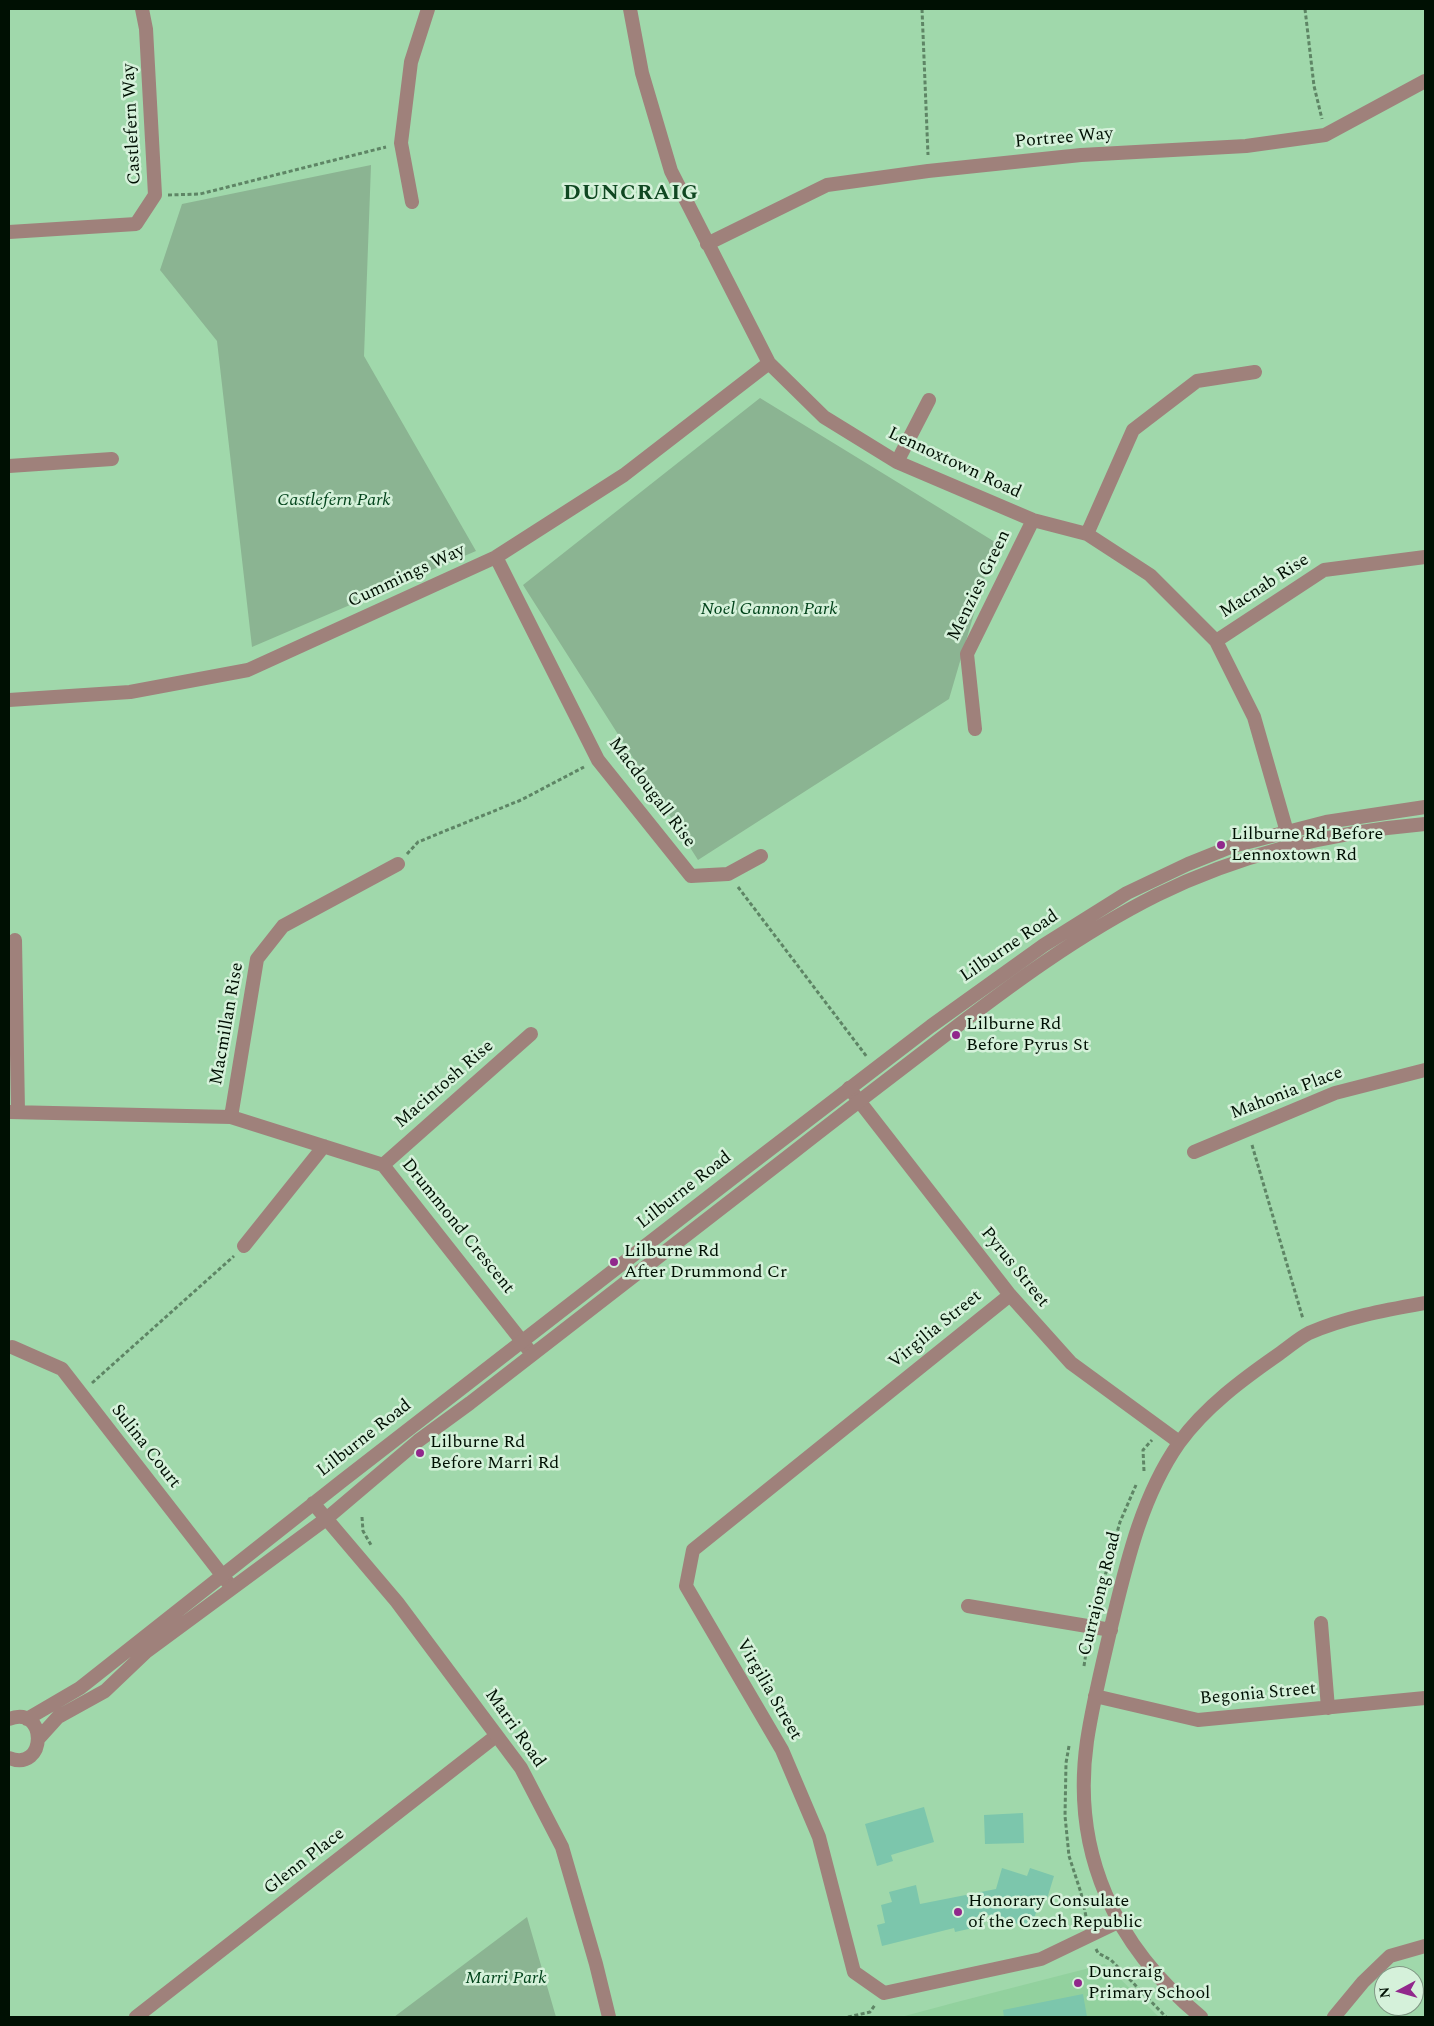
<!DOCTYPE html>
<html>
<head>
<meta charset="utf-8">
<style>
	body { margin:0 }
	#map { position:relative; width:1434px; height:2026px; overflow:hidden; background:#a0d8ab; font-family:Spectral,serif }
	canvas { display:block }
	.frame { position:absolute; inset:0; border:10px solid #001003; pointer-events:none }
	.north { position:absolute; left:1374px; top:1966px; width:50px; height:50px; box-sizing:border-box; background:#d5f1da; border:1px solid #809784; border-radius:50%; rotate:264deg; font-size:14px; font-weight:700; line-height:20px; text-align:center; color:#001003 }
	.north::after { content:''; display:block; margin:auto; width:18px; height:22px; background:#91288c; clip-path:polygon(50% 0,100% 100%,50% 72%,0 100%) }
</style>
</head>
<body>
<div id="map">
<canvas width="1434" height="2026"></canvas>
<div class="frame"></div>
<div class="north">N</div>
</div>
<script>
const g = document.querySelector('canvas').getContext('2d');
g.lineJoin = 'round';
function fillPath(path, color) {
  g.fillStyle = color;
  g.fill(path, 'evenodd');
}
function trace(path, color, width, dash) {
  g.strokeStyle = color;
  g.lineWidth = width;
  g.lineCap = dash ? 'butt' : 'round';
  g.setLineDash(dash || []);
  g.stroke(path);
}
function label(font, color, halo, rows, align = 'center') {
  g.font = font + ' Spectral,serif';
  g.lineWidth = 5;
  g.setLineDash([]);
  g.textBaseline = 'middle';
  g.strokeStyle = halo;
  g.fillStyle = color;
  for (const [text, x, y, turn = 0] of rows) {
    g.save();
    g.translate(x, y);
    g.rotate((+turn || 0) * Math.PI / 180);
    g.textAlign = isNaN(turn) ? turn : align;
    if (halo) g.strokeText(text, 0, 0);
    g.fillText(text, 0, 0);
    g.restore();
  }
}
fillPath(new Path2D(`
	M 1105,1964 L 1159,2017 L 901,2017 L 957,2002 Z`), '#92d19e');
fillPath(new Path2D(`
	M 371,165 L 364,356 L 476,551 L 252,647 L 217,341 L 160,270 L 182,204 Z
	M 760,398 L 995,542 L 949,699 L 698,860 L 523,585 Z
	M 527,1917 L 556,2017 L 394,2017 Z`), '#8bb492');
fillPath(new Path2D(`
	M 924,1807 L 934,1842 L 891,1855 L 893,1861 L 877,1866 L 865,1824 Z
	M 1023,1813 L 1024,1843 L 985,1844 L 984,1815 Z
	M 1002,1868 L 1027,1876 L 1030,1868 L 1054,1876 L 1047,1899 L 1041,1897 L 1031,1928 L 979,1912 L 982,1926 L 955,1932 L 954,1928 L 882,1946 L 877,1925 L 885,1923 L 881,1905 L 892,1902 L 889,1892 L 916,1885 L 920,1904 L 996,1889 Z
	M 1083,1994 L 1087,2017 L 1004,2017 L 1003,2010 Z`), '#7cc6ac');
trace(new Path2D(`
	M 922,9 L 928,155
	M 1305,9 L 1314,86 L 1322,119
	M 168,195 L 200,194 L 386,147
	M 407,854 L 418,842 L 521,800 L 584,767
	M 738,887 L 867,1057
	M 1252,1145 L 1303,1319
	M 92,1383 L 234,1256
	M 1144,1471 L 1143,1450 L 1152,1440
	M 362,1517 L 363,1531 L 371,1545
	M 1095,1612 L 1120,1522 L 1136,1485
	M 1084,1666 L 1088,1640
	M 1069,1746 L 1066,1763 L 1065,1816 L 1069,1856 L 1081,1893 L 1087,1921
	M 1096,1949 L 1098,1953 L 1111,1960 L 1166,2017
	M 848,2017 L 870,2012 L 875,2005`), '#5e8565', 3, [4, 2.5]);
trace(new Path2D(`
	M 630,9 L 642,73 L 671,171 L 769,363 L 824,417 L 897,462 L 1033,520 L 1087,534 L 1150,575 L 1216,641 L 1254,717 L 1291,846
	M 412,202 L 401,143 L 411,62 L 428,9
	M 9,232 L 136,224 L 155,195 L 146,29 L 142,9
	M 707,244 L 827,185 L 928,171 L 1081,155 L 1246,146 L 1325,135 L 1425,81
	M 897,462 L 929,400
	M 9,466 L 112,459
	M 1087,534 L 1133,430 L 1197,381 L 1255,372
	M 496,557 L 598,760 L 691,876 L 728,874 L 761,856
	M 1216,641 L 1324,570 L 1425,557
	M 9,700 L 130,692 L 248,670 L 496,557 L 624,475 L 769,363
	M 975,729 L 967,654 L 1033,520
	M 15,940 L 18,1111
	M 849,1088 L 1010,1295 L 1071,1363 L 1179,1442
	M 9,1112 L 231,1117 L 383,1165 L 532,1354
	M 231,1117 L 257,959 L 283,926 L 398,864
	M 1194,1152 L 1335,1093 L 1425,1070
	M 383,1165 L 531,1034
	M 244,1246 L 324,1146
	M 1010,1295 L 693,1550 L 686,1586 L 782,1750 L 819,1837 L 854,1972 L 884,1993 L 1041,1959 L 1118,1922
	M 12,1347 L 62,1369 L 229,1584
	M 968,1606 L 1111,1630
	M 1321,1623 L 1328,1708
	M 1095,1696 L 1198,1720 L 1425,1698
	M 136,2017 L 496,1736
	M 1201,2017 C 1115,1946 1071,1853 1087,1741 C 1093,1701 1103,1662 1112,1623 C 1127,1561 1142,1496 1179,1443 C 1205,1407 1243,1379 1279,1354 C 1289,1347 1299,1338 1309,1333 C 1346,1317 1386,1310 1425,1303
	M 1334,2017 L 1363,1982 L 1390,1956 L 1425,1946`), '#9f817b', 14);
trace(new Path2D(`
	M 313,1503 L 397,1602 L 521,1768 L 562,1847 L 596,1964 L 609,2017
	M 9,1719 C 48,1704 47,1773 9,1758
	M 27,1719 L 80,1688 L 342,1481 L 747,1167 L 931,1026 L 1044,945 L 1127,893 L 1188,864 L 1233,846 L 1326,822 L 1425,807
	M 39,1738 L 58,1717 L 105,1691 L 147,1651 L 326,1519 L 418,1441 L 470,1403 C 578,1318 687,1236 795,1151 C 842,1114 891,1077 939,1040 C 1008,987 1079,934 1157,895 C 1240,854 1333,832 1425,824`), '#9f817b', 14);
for (const [x, y, r, color] of [
	[1221,845,5,"#91288c"],
	[956,1035,5,"#91288c"],
	[614,1262,5,"#91288c"],
	[420,1453,5,"#91288c"],
	[958,1912,5,"#91288c"],
	[1078,1983,5,"#91288c"]
]) {
  const dot = new Path2D();
  dot.arc(x, y, r, 0, 2 * Math.PI);
  g.fillStyle = color;
  g.fill(dot);
  trace(dot, '#d5f1da', 2);
}
label('18px', '#001003', '#d5f1da', [
	["Castlefern Way",133,124,-93],
	["Portree Way",1064,139,-5],
	["Lennoxtown Road",954,464,25],
	["Cummings Way",407,577,-25],
	["Menzies Green",980,586,-64],
	["Macnab Rise",1265,587,-33],
	["Macdougall Rise",651,793,53],
	["Lilburne Road",1010,947,-34],
	["Macmillan Rise",228,1024,-80],
	["Macintosh Rise",445,1085,-41],
	["Mahonia Place",1287,1094,-21],
	["Lilburne Road",685,1191,-38],
	["Drummond Crescent",457,1227,51],
	["Pyrus Street",1014,1268,51],
	["Virgilia Street",936,1330,-39],
	["Lilburne Road",365,1439,-38],
	["Sulina Court",145,1447,52],
	["Currajong Road",1101,1594,-76],
	["Virgilia Street",768,1690,60],
	["Begonia Street",1258,1695,-5],
	["Marri Road",514,1729,55],
	["Glenn Place",305,1862,-38]
]);
label('italic 18px', '#02431b', '#d5f1da', [
	["Castlefern Park",334,501],
	["Noel Gannon Park",769,610],
	["Marri Park",506,1979]
]);
label('18px', '#001003', '#d5f1da', [
	["Lilburne Rd Before",1231,835],
	["Lennoxtown Rd",1231,856],
	["Lilburne Rd",966,1025],
	["Before Pyrus St",966,1046],
	["Lilburne Rd",624,1252],
	["After Drummond Cr",624,1273],
	["Lilburne Rd",430,1443],
	["Before Marri Rd",430,1464],
	["Honorary Consulate",968,1902],
	["of the Czech Republic",968,1923],
	["Duncraig",1088,1973],
	["Primary School",1088,1994]
], 'left');
g.letterSpacing = '1px';
label('bold 22px', '#0f4721', '#d5f1da', [
	["DUNCRAIG",631,195]
]);
g.letterSpacing = '0px';
</script>
</body>
</html>
